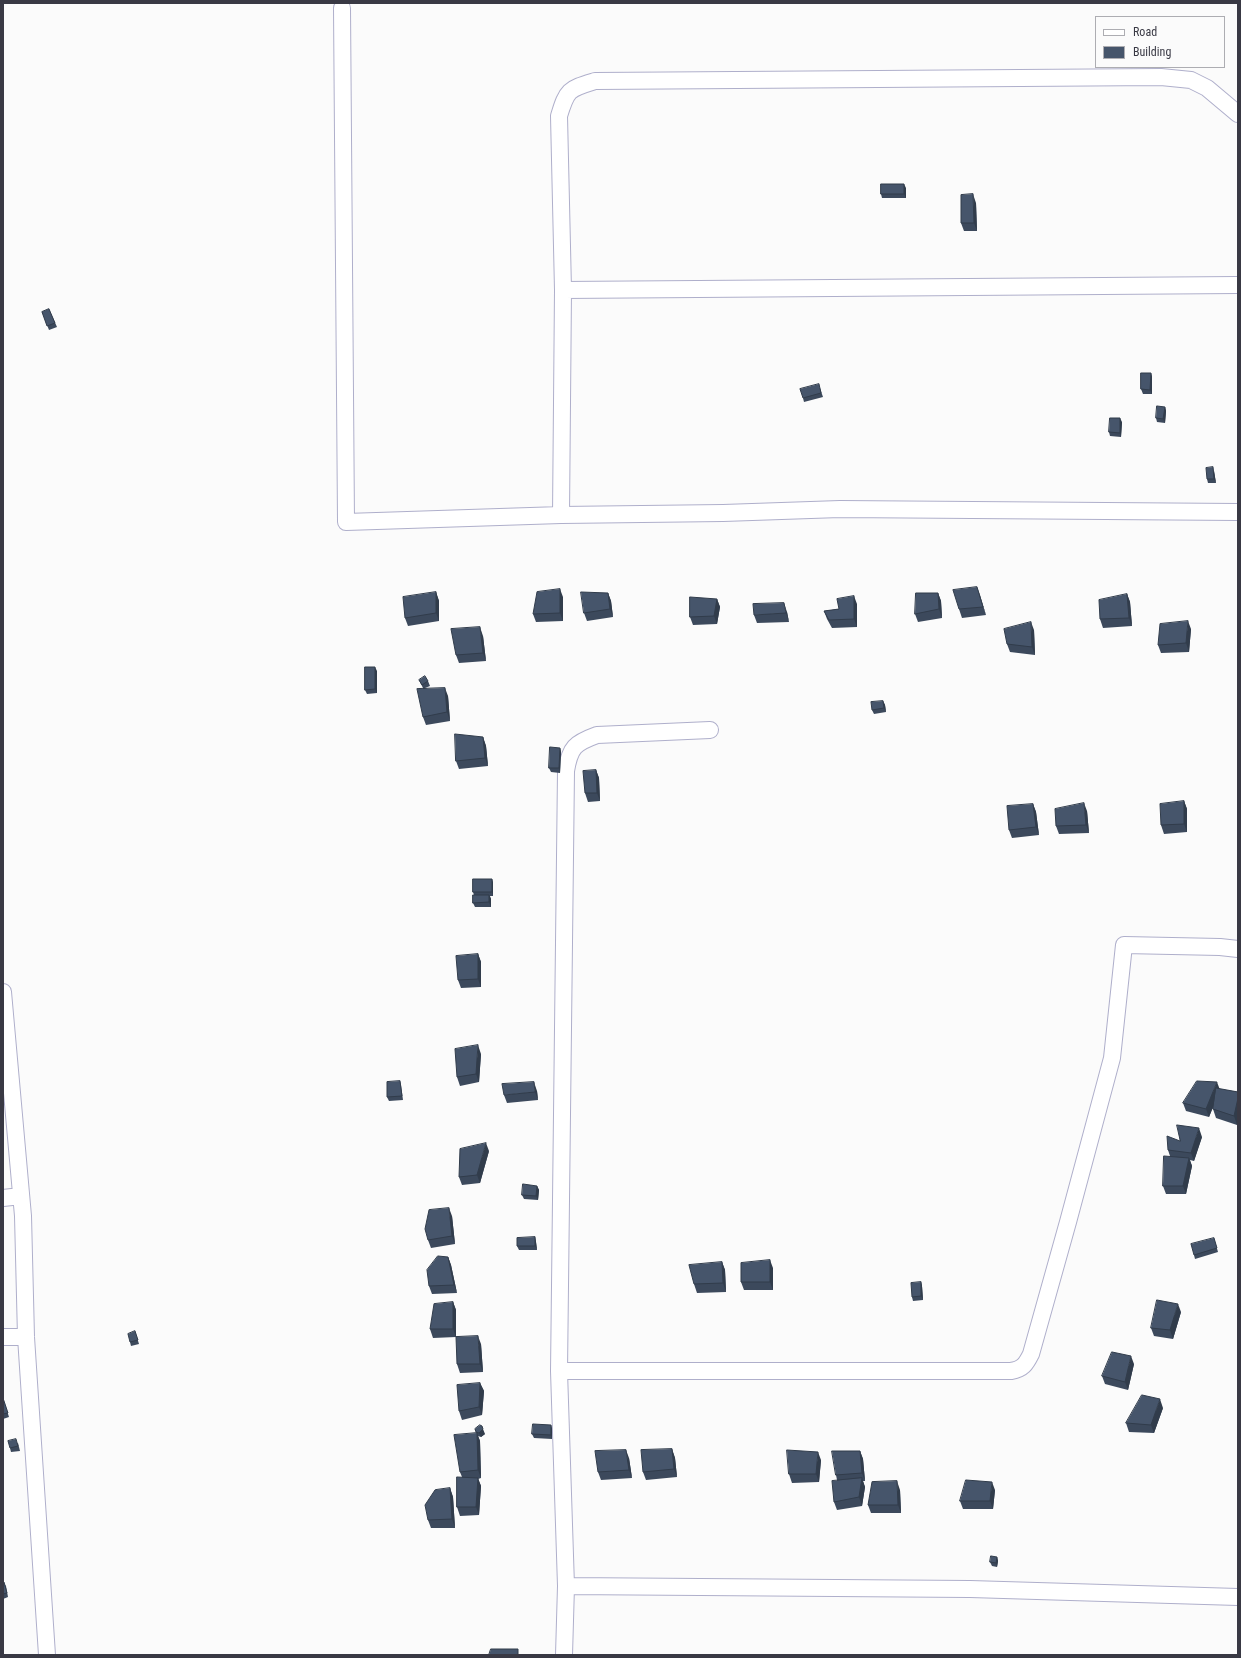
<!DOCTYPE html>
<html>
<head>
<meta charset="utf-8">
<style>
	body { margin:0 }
	#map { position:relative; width:1241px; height:1658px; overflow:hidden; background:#fbfbfb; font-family:"Roboto Condensed",sans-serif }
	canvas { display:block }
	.frame { position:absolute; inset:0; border:4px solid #393944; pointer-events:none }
	.legend { position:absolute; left:1095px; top:16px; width:130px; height:52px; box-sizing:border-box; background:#fbfbfb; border:1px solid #adadb2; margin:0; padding:5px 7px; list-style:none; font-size:12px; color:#393944 }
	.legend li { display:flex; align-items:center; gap:8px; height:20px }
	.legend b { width:20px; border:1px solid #adadb2 }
</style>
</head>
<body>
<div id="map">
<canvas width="1241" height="1658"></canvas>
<div class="frame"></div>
<ul class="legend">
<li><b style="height:5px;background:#fff"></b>Road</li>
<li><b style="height:11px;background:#46556b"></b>Building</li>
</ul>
</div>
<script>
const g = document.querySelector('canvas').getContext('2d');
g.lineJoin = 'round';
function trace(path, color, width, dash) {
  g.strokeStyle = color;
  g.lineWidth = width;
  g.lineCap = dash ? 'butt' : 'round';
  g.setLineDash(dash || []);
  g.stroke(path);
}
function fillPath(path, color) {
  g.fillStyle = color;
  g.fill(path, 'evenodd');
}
const street = new Path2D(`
	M 342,8 L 346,522 L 561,515 L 723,513 L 840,509 L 1238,512
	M 563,290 L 1238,285
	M 561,515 L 563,290 L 559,116 C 567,89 569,89 595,81 L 1161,77 L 1191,80 L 1207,88 L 1238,114
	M 3,992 L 23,1216 L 26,1337 L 47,1655
	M 3,1198 L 21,1196
	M 3,1337 L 26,1337
	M 559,1371 L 1011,1371 C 1023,1369 1026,1364 1031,1354 L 1068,1222 L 1112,1058 L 1124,945 L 1220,947 L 1238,949
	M 566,1586 L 970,1589 L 1238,1597
	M 564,1655 L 566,1586 L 559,1371 L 566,771 C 570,747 575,743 597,735 L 710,730`);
trace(street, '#afafcb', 18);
trace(street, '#fff', 16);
fillPath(new Path2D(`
	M 906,188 L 906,198 L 882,198 L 881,194 Z
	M 976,203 L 977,231 L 964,231 L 961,223 Z
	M 49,309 L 57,327 L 49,330 L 42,312 Z
	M 1151,373 L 1152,377 L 1152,394 L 1143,394 L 1141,389 Z
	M 820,388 L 823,397 L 804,402 L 803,398 Z
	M 1165,407 L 1166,411 L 1165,423 L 1157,422 L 1156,418 Z
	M 1122,422 L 1121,437 L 1110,436 L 1109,432 Z
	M 1214,471 L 1216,483 L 1208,483 L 1207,479 Z
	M 977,587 L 986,615 L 962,618 L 959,609 Z
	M 436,592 L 439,601 L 439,621 L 408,626 L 405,618 Z
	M 608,593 L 611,601 L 613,617 L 587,621 L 584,613 Z
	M 938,593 L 941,601 L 942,618 L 918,622 L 915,614 Z
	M 1127,594 L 1130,602 L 1132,626 L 1103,628 L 1100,619 Z
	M 563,597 L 563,621 L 536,622 L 533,614 Z
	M 717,599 L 720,607 L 717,624 L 693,625 L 690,617 Z
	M 857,604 L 857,627 L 832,628 L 827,619 L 824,611 L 839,609 Z
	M 787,612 L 789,622 L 757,623 L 754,615 Z
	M 1191,629 L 1189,652 L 1161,653 L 1158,645 Z
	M 1034,630 L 1035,655 L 1010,652 L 1007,644 Z
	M 483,636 L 486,661 L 459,663 L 456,655 Z
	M 377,671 L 377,693 L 367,694 L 365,690 Z
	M 419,680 L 428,681 L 430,686 L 425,688 L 448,696 L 450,721 L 426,725 L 423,717 L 423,688 Z
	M 883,701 L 885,705 L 886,712 L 874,714 L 872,710 Z
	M 483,737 L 486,746 L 488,766 L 459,769 L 456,761 Z
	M 560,748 L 561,752 L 560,773 L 551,772 L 549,768 Z
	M 596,770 L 599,778 L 600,801 L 588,802 L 585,793 Z
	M 1184,801 L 1187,809 L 1187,832 L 1164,834 L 1161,825 Z
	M 1033,804 L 1036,812 L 1039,835 L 1012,838 L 1009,830 Z
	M 1087,811 L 1089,833 L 1059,834 L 1056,826 Z
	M 492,879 L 493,883 L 493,896 L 490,896 L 491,899 L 491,907 L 475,907 L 473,903 L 474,895 L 473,892 Z
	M 478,954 L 481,962 L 481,987 L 461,988 L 458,980 Z
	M 481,1054 L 479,1082 L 460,1086 L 457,1077 Z
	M 400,1081 L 401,1085 L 403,1100 L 389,1101 L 387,1097 Z
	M 1220,1089 L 1238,1092 L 1237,1125 L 1216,1118 L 1213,1109 L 1213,1107 L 1209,1117 L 1186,1111 L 1183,1103 Z
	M 537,1091 L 538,1100 L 507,1103 L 504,1095 Z
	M 1202,1137 L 1194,1161 L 1190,1160 L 1192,1166 L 1186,1194 L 1166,1194 L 1163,1186 L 1170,1156 L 1168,1150 L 1180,1141 Z
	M 489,1151 L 480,1183 L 462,1185 L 459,1177 Z
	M 537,1186 L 539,1190 L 538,1200 L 524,1199 L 522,1195 Z
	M 452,1216 L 455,1244 L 431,1248 L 428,1240 Z
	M 535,1237 L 536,1242 L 537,1250 L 519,1250 L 517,1246 Z
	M 1214,1238 L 1218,1252 L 1195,1259 L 1194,1255 Z
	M 448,1257 L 451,1265 L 457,1293 L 432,1294 L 429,1286 Z
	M 722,1262 L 725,1270 L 726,1292 L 697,1293 L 694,1284 Z
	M 773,1268 L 773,1290 L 744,1290 L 741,1282 Z
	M 921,1282 L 922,1286 L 923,1300 L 913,1301 L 912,1297 Z
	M 453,1302 L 456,1310 L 456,1337 L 433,1338 L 430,1329 Z
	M 1181,1312 L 1173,1339 L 1154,1336 L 1151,1328 Z
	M 135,1331 L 139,1344 L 131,1346 L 130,1342 Z
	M 481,1344 L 483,1372 L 460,1373 L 457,1364 Z
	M 1134,1364 L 1128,1390 L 1105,1384 L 1102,1376 Z
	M 480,1383 L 484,1391 L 482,1415 L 462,1420 L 459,1411 Z
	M 3,1398 L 9,1417 L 3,1419 Z
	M 1163,1408 L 1154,1433 L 1129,1432 L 1126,1423 Z
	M 551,1425 L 552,1429 L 552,1439 L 534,1438 L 532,1434 Z
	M 475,1429 L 485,1434 L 481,1437 L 478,1436 L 480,1441 L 481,1478 L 478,1479 L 481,1486 L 479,1515 L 460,1516 L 457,1507 L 462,1477 L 460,1472 L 477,1433 Z
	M 18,1443 L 20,1451 L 11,1452 L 10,1448 Z
	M 672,1449 L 675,1458 L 677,1477 L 646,1480 L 643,1472 Z
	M 860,1451 L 863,1459 L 865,1481 L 863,1481 L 865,1487 L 862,1506 L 837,1510 L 834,1502 L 837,1480 L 836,1475 Z
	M 629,1458 L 632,1478 L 601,1480 L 598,1472 Z
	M 821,1460 L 819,1482 L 792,1483 L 789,1474 Z
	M 450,1488 L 453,1497 L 455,1528 L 431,1528 L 428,1520 Z
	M 900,1490 L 901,1513 L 871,1513 L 868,1505 Z
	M 995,1490 L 993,1509 L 963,1509 L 960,1501 Z
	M 997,1557 L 998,1561 L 997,1567 L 992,1566 L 990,1562 Z
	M 3,1582 L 6,1586 L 8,1597 L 3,1599 Z`), '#3c495c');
fillPath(new Path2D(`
	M 904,184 L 906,188 L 906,198 L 904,194 Z
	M 973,194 L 976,203 L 977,231 L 974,223 Z
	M 1151,373 L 1152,377 L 1152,394 L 1150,390 Z
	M 1165,407 L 1166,411 L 1165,423 L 1163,419 Z
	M 1120,418 L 1122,422 L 1121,437 L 1120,433 Z
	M 1213,467 L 1214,471 L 1216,483 L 1214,479 Z
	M 977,587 L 980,595 L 986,615 L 983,607 Z
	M 560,589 L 563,597 L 563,621 L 560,613 Z
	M 436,592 L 439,601 L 439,621 L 436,613 Z
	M 608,593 L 611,601 L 613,617 L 610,609 Z
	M 938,593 L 941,601 L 942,618 L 939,609 Z
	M 1127,594 L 1130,602 L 1132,626 L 1129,618 Z
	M 854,596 L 857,604 L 857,627 L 854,619 Z
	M 717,599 L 720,607 L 717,624 L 714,616 Z
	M 784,603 L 787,612 L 789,622 L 786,613 Z
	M 1188,621 L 1191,629 L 1189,652 L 1186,643 Z
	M 1031,622 L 1034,630 L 1035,655 L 1032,647 Z
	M 480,627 L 483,636 L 486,661 L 483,653 Z
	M 375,667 L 377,671 L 377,693 L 375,689 Z
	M 445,688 L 448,696 L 450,721 L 447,712 Z
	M 883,701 L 885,705 L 886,712 L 884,708 Z
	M 483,737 L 486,746 L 488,766 L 485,758 Z
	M 560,748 L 561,752 L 560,773 L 559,768 Z
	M 596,770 L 599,778 L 600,801 L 597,793 Z
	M 1184,801 L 1187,809 L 1187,832 L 1184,824 Z
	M 1084,803 L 1087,811 L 1089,833 L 1086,825 Z
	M 1033,804 L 1036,812 L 1039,835 L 1036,827 Z
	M 492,879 L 493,883 L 493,896 L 492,892 Z
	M 489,895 L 491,899 L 491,907 L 489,902 Z
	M 478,954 L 481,962 L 481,987 L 478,979 Z
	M 478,1045 L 481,1054 L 479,1082 L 476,1074 Z
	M 534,1082 L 537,1091 L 538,1100 L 535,1092 Z
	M 1217,1082 L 1220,1090 L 1209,1117 L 1206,1109 Z
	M 1238,1098 L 1238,1119 L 1237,1125 L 1234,1116 Z
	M 1199,1128 L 1202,1137 L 1194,1161 L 1191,1153 Z
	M 486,1143 L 489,1151 L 480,1183 L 477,1175 Z
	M 1189,1158 L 1192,1166 L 1186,1194 L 1183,1186 Z
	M 537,1186 L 539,1190 L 538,1200 L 536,1196 Z
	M 449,1208 L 452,1216 L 455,1244 L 452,1236 Z
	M 535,1237 L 536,1242 L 537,1250 L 535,1246 Z
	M 448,1257 L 451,1265 L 457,1293 L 454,1285 Z
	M 770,1260 L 773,1268 L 773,1290 L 770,1282 Z
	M 722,1262 L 725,1270 L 726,1292 L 723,1283 Z
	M 921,1282 L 922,1286 L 923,1300 L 921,1296 Z
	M 453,1302 L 456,1310 L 456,1337 L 453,1329 Z
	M 1178,1304 L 1181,1312 L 1173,1339 L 1170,1330 Z
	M 478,1336 L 481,1344 L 483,1372 L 480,1364 Z
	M 1131,1356 L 1134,1364 L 1128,1390 L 1125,1382 Z
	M 480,1383 L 484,1391 L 482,1415 L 479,1407 Z
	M 1160,1399 L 1163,1408 L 1154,1433 L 1151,1425 Z
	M 551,1425 L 552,1429 L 552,1439 L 551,1435 Z
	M 483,1429 L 485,1434 L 481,1437 L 479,1433 Z
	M 477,1433 L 480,1441 L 481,1478 L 478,1470 Z
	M 672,1449 L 675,1458 L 677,1477 L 674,1469 Z
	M 626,1450 L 629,1458 L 632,1478 L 629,1470 Z
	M 860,1451 L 863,1459 L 865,1481 L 862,1473 Z
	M 818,1452 L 821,1460 L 819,1482 L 816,1474 Z
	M 478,1478 L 481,1486 L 479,1515 L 476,1507 Z
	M 862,1478 L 865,1487 L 862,1506 L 859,1497 Z
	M 897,1481 L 900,1490 L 901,1513 L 898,1505 Z
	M 992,1482 L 995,1490 L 993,1509 L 990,1501 Z
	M 450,1488 L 453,1497 L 455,1528 L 452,1519 Z
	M 997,1557 L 998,1561 L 997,1567 L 996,1563 Z`), '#313c4b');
const building = new Path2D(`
	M 881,184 L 904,184 L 904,194 L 881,194 Z
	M 973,194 L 974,223 L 961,223 L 961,195 Z
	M 49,309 L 55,323 L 47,326 L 42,312 Z
	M 1141,373 L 1151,373 L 1150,390 L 1141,389 Z
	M 819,384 L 821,393 L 803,398 L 800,389 Z
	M 1157,406 L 1165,407 L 1163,419 L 1156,418 Z
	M 1110,418 L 1120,418 L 1120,433 L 1109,432 Z
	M 1213,467 L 1214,479 L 1207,479 L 1206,468 Z
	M 977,587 L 983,607 L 959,609 L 953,590 Z
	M 560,589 L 560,613 L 533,614 L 537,592 Z
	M 436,592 L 436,613 L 405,618 L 403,597 Z
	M 581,592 L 608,593 L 610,609 L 584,613 Z
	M 916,593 L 938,593 L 939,609 L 915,614 Z
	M 1127,594 L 1129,618 L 1100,619 L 1099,600 Z
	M 854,596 L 854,619 L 829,620 L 824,611 L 839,609 L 837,599 Z
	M 690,597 L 717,599 L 714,616 L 690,617 Z
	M 784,603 L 786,613 L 754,615 L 753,604 Z
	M 1188,621 L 1186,643 L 1158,645 L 1160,624 Z
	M 1031,622 L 1032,647 L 1007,644 L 1004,629 Z
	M 480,627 L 483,653 L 456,655 L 451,629 Z
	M 365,667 L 375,667 L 375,689 L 365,690 Z
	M 425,676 L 428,681 L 422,685 L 419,680 Z
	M 445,688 L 447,712 L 423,717 L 417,689 Z
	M 883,701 L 884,708 L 872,710 L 871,702 Z
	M 455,734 L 483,737 L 485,758 L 456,761 Z
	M 550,747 L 560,748 L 559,768 L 549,768 Z
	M 596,770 L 597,793 L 585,793 L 583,771 Z
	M 1184,801 L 1184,824 L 1161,825 L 1160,804 Z
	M 1084,803 L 1086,825 L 1056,826 L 1055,809 Z
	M 1033,804 L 1036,827 L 1009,830 L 1007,806 Z
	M 473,879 L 492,879 L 492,892 L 473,892 Z
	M 473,895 L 489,895 L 489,902 L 473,903 Z
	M 478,954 L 478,979 L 458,980 L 456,956 Z
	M 478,1045 L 476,1074 L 457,1077 L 455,1049 Z
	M 400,1081 L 402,1096 L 387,1097 L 387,1082 Z
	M 1197,1081 L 1217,1082 L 1206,1109 L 1183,1103 Z
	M 534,1082 L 535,1092 L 504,1095 L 502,1084 Z
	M 1216,1088 L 1238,1092 L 1238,1098 L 1234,1116 L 1213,1109 Z
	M 1177,1125 L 1199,1128 L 1191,1153 L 1168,1150 L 1167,1136 L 1180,1141 Z
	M 486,1143 L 477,1175 L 459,1177 L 460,1149 Z
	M 1164,1156 L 1189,1158 L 1183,1186 L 1163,1186 Z
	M 523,1184 L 537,1186 L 536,1196 L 522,1195 Z
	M 449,1208 L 452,1236 L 428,1240 L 425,1229 L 429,1210 Z
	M 535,1237 L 535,1246 L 517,1246 L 517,1238 Z
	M 1214,1238 L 1217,1248 L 1194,1255 L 1191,1244 Z
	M 438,1256 L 448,1257 L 454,1285 L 429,1286 L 427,1270 Z
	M 770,1260 L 770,1282 L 741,1282 L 741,1263 Z
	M 722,1262 L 723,1283 L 694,1284 L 689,1265 Z
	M 921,1282 L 921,1296 L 912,1297 L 911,1283 Z
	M 1157,1300 L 1178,1304 L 1170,1330 L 1151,1328 Z
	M 453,1302 L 453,1329 L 430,1329 L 434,1304 Z
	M 135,1331 L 138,1340 L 130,1342 L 128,1334 Z
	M 478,1336 L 480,1364 L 457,1364 L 456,1337 Z
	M 1112,1352 L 1131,1356 L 1125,1382 L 1102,1376 Z
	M 480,1383 L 479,1407 L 459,1411 L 457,1385 Z
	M 1142,1395 L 1160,1399 L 1151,1425 L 1126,1423 Z
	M 3,1398 L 8,1413 L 3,1414 Z
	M 533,1424 L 551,1425 L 551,1435 L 532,1434 Z
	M 480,1425 L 482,1426 L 483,1429 L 479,1433 L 476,1432 L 475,1429 Z
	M 477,1433 L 478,1470 L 460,1472 L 454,1435 Z
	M 16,1439 L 18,1446 L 10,1448 L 8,1441 Z
	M 672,1449 L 674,1469 L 643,1472 L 641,1450 Z
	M 626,1450 L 629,1470 L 598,1472 L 595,1451 Z
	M 787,1450 L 818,1452 L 816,1474 L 789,1474 Z
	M 832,1451 L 860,1451 L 862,1473 L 836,1475 Z
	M 457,1477 L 478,1478 L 476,1507 L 457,1507 Z
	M 862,1478 L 859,1497 L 834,1502 L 832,1481 Z
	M 966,1480 L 992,1482 L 990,1501 L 960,1501 Z
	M 897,1481 L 898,1505 L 868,1505 L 872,1482 Z
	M 450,1488 L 452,1519 L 428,1520 L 425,1505 L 435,1490 Z
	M 991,1556 L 997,1557 L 996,1563 L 990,1562 Z
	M 3,1582 L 4,1582 L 7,1593 L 3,1594 Z
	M 491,1649 L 518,1649 L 518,1655 L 489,1655 Z`);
fillPath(building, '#46556b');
trace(building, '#313c4b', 1);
</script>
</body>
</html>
